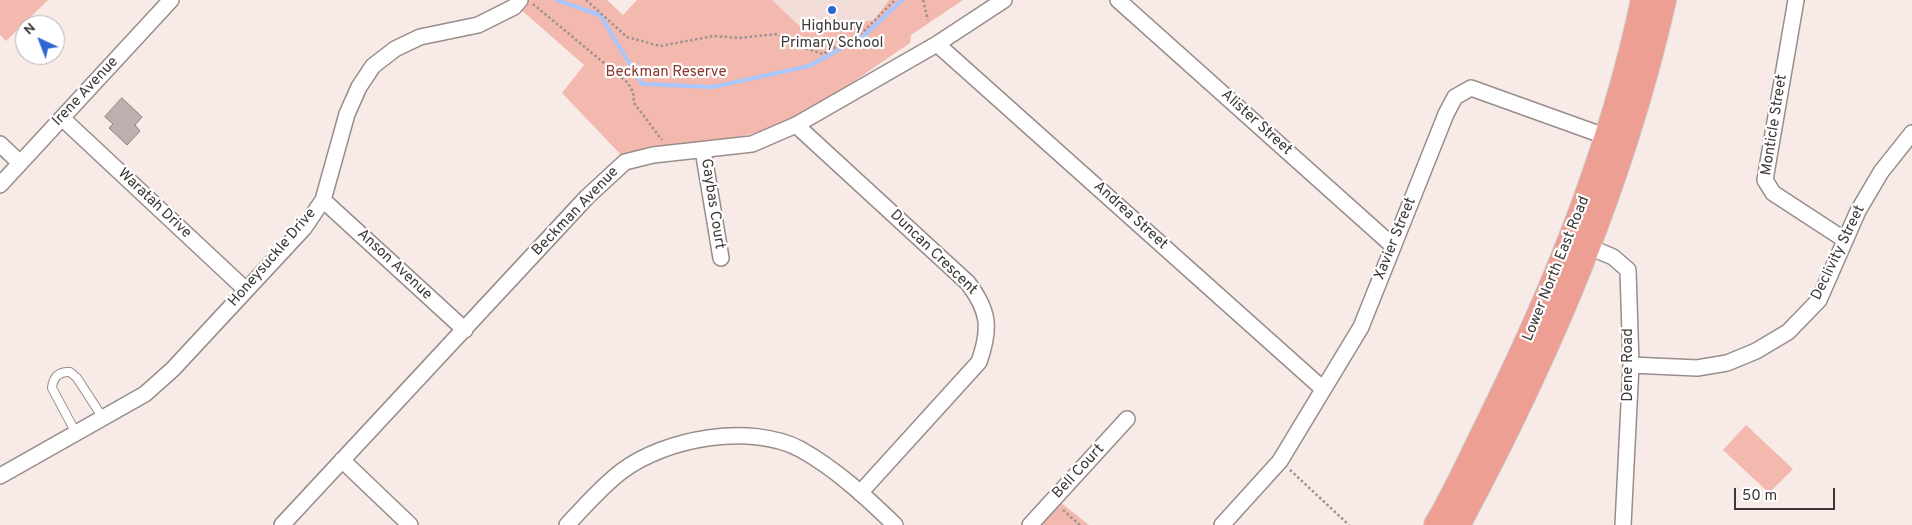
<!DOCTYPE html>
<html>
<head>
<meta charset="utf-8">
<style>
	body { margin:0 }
	#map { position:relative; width:1912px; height:525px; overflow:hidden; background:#f7eae7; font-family:Overpass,sans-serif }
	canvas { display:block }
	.north { position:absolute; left:15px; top:15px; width:50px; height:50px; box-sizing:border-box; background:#fff; border:1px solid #b1afaf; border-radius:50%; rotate:317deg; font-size:14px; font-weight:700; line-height:20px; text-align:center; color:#3d3837 }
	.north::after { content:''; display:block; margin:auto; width:18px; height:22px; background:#2d66d3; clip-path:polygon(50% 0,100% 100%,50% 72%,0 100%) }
	.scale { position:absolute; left:1734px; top:488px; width:101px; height:22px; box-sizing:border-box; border:2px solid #3d3837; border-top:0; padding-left:6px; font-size:15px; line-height:18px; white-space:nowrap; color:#3d3837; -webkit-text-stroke:4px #fff; paint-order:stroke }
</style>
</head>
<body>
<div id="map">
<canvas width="1912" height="525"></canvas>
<div class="north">N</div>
<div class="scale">50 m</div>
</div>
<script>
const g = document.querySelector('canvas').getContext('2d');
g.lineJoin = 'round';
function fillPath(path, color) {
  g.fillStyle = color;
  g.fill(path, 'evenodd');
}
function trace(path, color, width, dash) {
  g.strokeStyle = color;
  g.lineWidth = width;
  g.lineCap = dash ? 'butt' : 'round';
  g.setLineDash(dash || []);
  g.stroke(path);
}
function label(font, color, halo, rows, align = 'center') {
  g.font = font + ' Overpass,sans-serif';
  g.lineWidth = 4.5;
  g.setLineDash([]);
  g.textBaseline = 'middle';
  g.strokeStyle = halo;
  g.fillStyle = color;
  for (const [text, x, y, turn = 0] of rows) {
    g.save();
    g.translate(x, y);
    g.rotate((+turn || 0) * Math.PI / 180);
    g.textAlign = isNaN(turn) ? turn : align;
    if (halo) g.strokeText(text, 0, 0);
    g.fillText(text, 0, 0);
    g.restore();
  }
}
fillPath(new Path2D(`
	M 772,0 L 889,0 L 874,20 L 806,32 Z`), '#f3ddd9');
fillPath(new Path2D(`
	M 0,0 L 48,0 L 6,41 L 0,35 Z
	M 524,0 L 607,0 L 623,15 L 637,0 L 772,0 L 806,32 L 874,20 L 889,0 L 963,0 L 911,35 L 910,43 C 863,74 805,120 751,134 C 709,145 663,140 623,157 L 562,93 L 584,65 L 518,7 Z
	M 1746,425 L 1793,469 L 1769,493 L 1723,450 Z
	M 1061,503 L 1089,525 L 1042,525 Z`), '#f4b9ae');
trace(new Path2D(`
	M 557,0 L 600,15 L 642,84 L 713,87 L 809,66 L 864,36 L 902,0`), '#a8c7fe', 4);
const building = new Path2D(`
	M 122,98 L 142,117 L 135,125 L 140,131 L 127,145 L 109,128 L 113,124 L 105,117 Z`);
fillPath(building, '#bcb0ae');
trace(building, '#8b807e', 1);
const lane = new Path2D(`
	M 76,433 L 52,388 C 53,377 59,371 70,372 L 77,378 L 103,418`);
const street = new Path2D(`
	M 1118,0 L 1393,246
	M 1796,0 L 1765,180 L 1773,193 L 1845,240
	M 937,44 L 1323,389
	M 62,118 L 246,290
	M 796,125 L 968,283 C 989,311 991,328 979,362 L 860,493
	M 0,144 L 20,163
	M 703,150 L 721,258
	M 0,185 L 171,0
	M 323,200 L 465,330
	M 1580,243 L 1613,257 L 1628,270 L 1631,365 L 1623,525
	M 1631,365 L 1697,368 L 1727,363 L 1756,351 L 1788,332 L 1819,300 L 1858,211 L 1881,172 L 1912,133
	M 342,460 L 410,525
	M 0,476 L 145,394 L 173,369 L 304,228 L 323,200 L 347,114 L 359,87 L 373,66 L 395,49 L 420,37 L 478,25 L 514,7 L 520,0
	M 282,525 L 587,197 L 625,162 L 653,155 L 752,144 L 796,125 L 937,44 L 1004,0
	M 567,525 C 584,507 602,486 622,471 C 666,438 750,423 800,449 C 836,469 866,497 895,525
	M 1030,525 L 1127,419
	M 1222,525 L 1280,461 L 1361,327 L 1446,114 L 1455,97 L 1471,88 L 1613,139`);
const primary = new Path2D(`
	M 1436,525 C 1456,492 1472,455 1489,421 C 1556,286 1612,147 1643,0
	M 1458,525 C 1548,358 1622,185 1664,0`);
trace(lane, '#998d8b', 10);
trace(street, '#998d8b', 18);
trace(primary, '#cdcbcb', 26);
trace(new Path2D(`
	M 586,0 L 627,37 L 660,46 L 714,36 L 739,38 L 777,34 L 795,45 L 823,54 L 863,32 L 895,0
	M 923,0 L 928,20
	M 533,4 L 628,83 L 633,92 L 634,103 L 662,140
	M 1290,470 L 1349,525
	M 1063,510 L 1080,525`), '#9c9391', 2.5, [2.5, 2.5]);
trace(lane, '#fff', 8);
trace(street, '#fff', 15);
trace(primary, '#ee9f94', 24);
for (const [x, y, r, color] of [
	[832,10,5,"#2d66d3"]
]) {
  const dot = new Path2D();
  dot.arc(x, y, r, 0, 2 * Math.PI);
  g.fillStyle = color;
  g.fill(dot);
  trace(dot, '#fff', 2);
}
label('15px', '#3d3837', '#fff', [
	["Highbury",832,27],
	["Primary School",832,44]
]);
label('15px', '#89372b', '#fff', [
	["Beckman Reserve",666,73]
]);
label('15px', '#3d3837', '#fff', [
	["Irene Avenue",86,92,-47],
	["Alister Street",1256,123,42],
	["Monticle Street",1775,125,-81],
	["Waratah Drive",154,204,43],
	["Gaybas Court",712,204,81],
	["Beckman Avenue",576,212,-46],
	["Andrea Street",1130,216,42],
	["Xavier Street",1396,239,-68],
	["Duncan Crescent",933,253,44],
	["Declivity Street",1839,253,-64],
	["Honeysuckle Drive",273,258,-49],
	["Anson Avenue",394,265,43],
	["Lower North East Road",1557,269,-68],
	["Dene Road",1629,365,-90],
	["Bell Court",1079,472,-47]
]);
</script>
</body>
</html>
